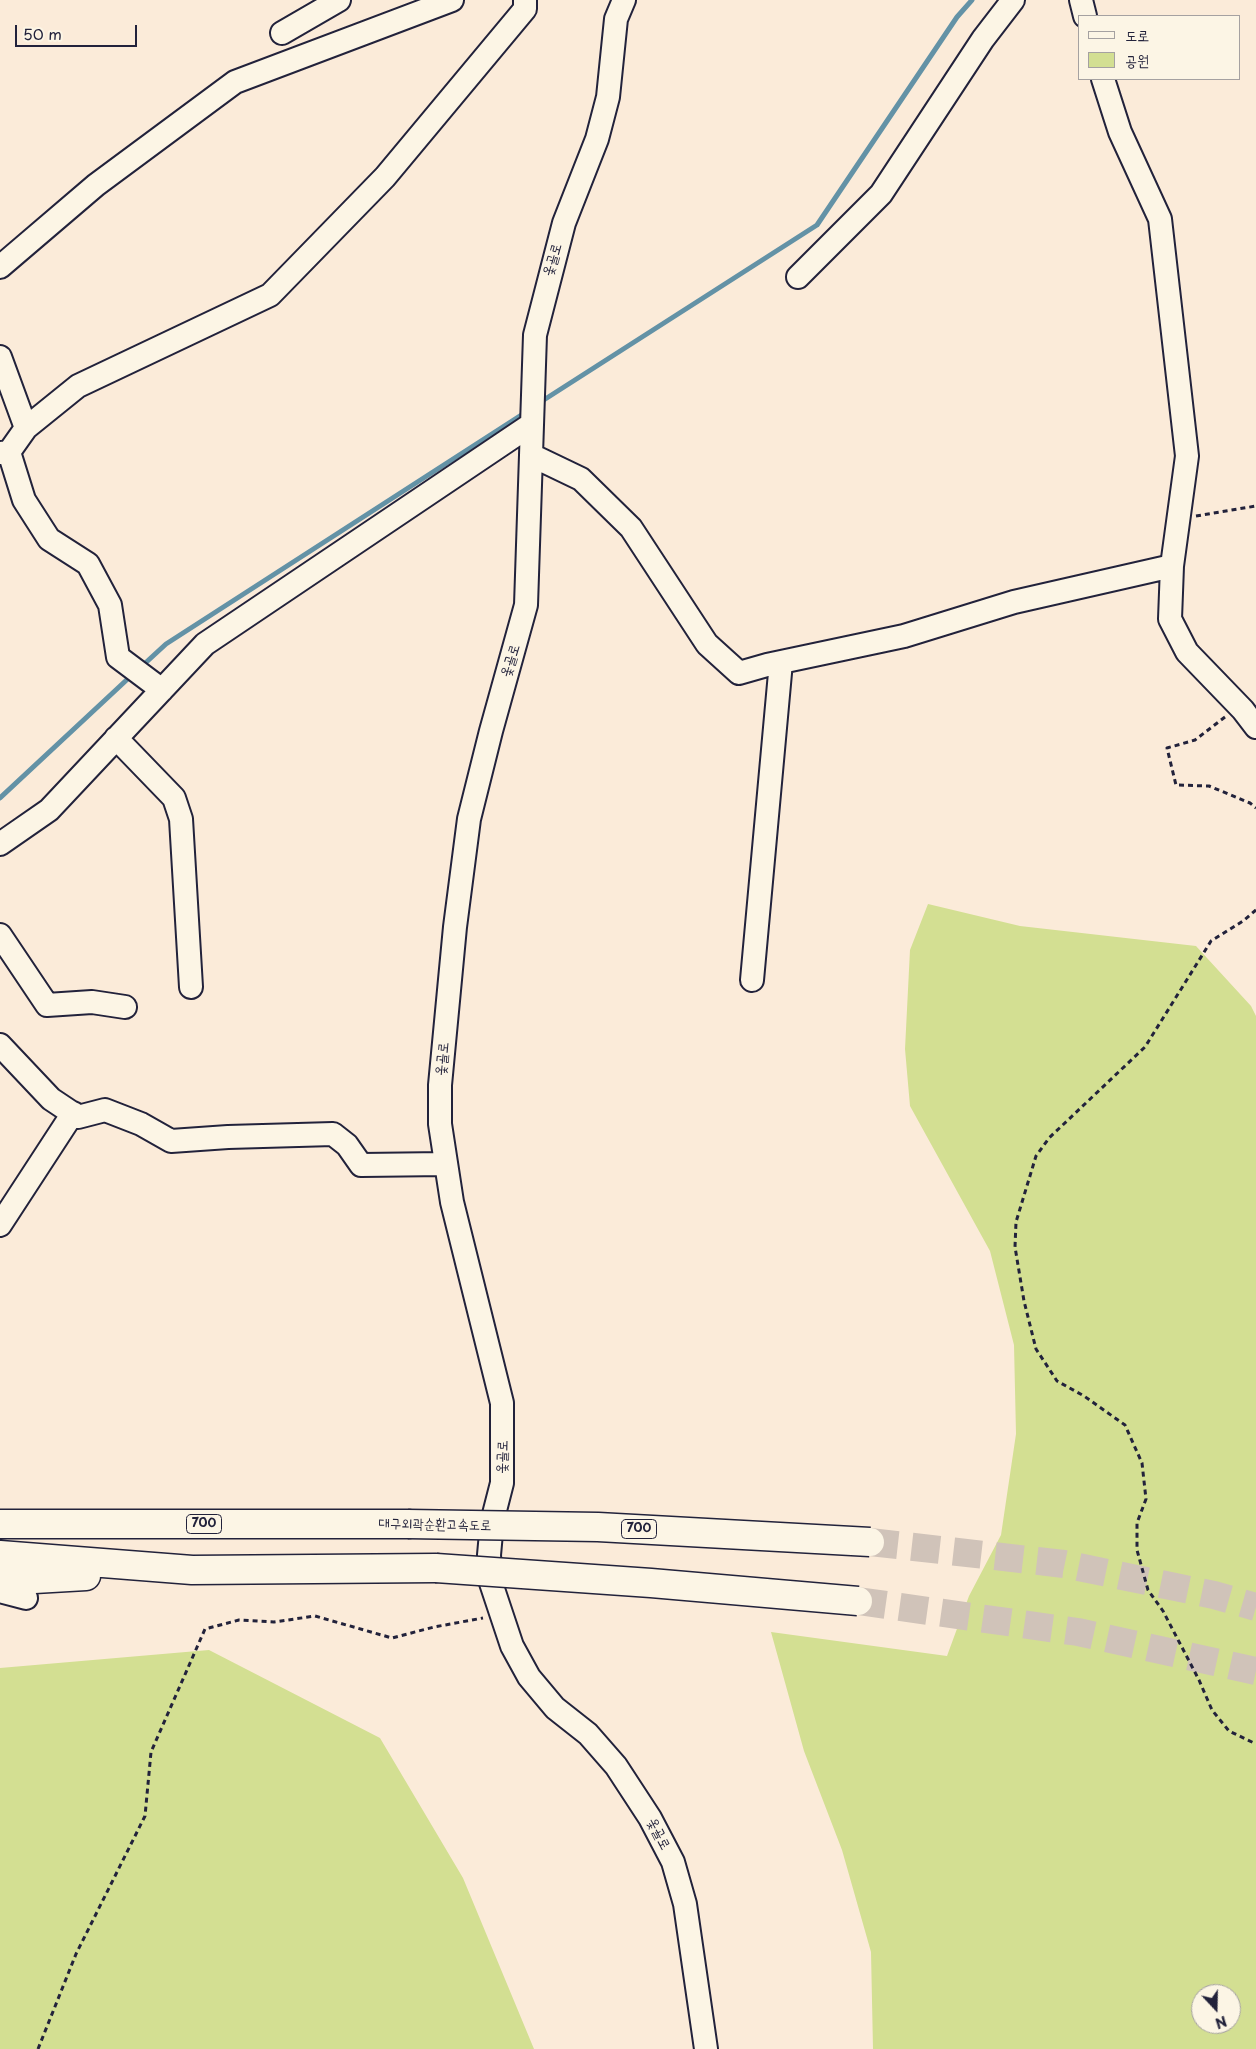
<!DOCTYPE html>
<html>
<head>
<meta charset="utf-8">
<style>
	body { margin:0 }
	#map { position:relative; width:1256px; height:2049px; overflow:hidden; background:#fbebd9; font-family:"Playpen Sans","Poor Story",sans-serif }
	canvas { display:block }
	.legend { position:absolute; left:1078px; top:15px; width:162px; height:65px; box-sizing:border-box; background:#fcf5e5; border:1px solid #a5a1a1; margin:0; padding:6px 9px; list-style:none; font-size:15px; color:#22223b }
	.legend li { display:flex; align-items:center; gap:10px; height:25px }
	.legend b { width:25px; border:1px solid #a5a1a1 }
	.north { position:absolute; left:1191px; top:1984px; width:50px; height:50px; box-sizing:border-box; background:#fcf5e5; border:1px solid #a5a1a1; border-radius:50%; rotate:159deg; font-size:14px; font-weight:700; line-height:20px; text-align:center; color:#22223b }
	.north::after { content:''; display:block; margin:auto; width:18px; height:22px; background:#22223b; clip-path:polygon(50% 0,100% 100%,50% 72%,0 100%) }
	.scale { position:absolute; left:15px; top:25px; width:122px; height:22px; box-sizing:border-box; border:2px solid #22223b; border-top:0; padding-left:6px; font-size:15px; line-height:18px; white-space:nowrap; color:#22223b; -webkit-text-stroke:4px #fcf5e5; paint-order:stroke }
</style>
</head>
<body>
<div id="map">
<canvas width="1256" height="2049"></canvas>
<ul class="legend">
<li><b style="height:6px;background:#fcf5e5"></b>도로</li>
<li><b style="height:14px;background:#d3df92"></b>공원</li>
</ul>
<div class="north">N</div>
<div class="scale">50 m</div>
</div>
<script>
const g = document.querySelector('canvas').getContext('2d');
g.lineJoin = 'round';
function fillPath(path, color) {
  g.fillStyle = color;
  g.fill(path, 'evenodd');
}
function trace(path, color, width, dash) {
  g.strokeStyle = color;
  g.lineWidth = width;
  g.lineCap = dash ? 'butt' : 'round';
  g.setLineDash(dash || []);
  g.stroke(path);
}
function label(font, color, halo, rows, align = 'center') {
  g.font = font + ' "Playpen Sans","Poor Story",sans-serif';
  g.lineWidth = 4;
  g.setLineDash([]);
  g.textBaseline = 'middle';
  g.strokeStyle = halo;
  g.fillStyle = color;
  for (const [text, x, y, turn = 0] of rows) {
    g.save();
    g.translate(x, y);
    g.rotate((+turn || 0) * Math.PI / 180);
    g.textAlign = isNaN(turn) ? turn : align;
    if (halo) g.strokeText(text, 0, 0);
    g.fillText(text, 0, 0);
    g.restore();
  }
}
fillPath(new Path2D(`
	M 928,904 L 1020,926 L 1196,946 L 1251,1006 L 1256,1016 L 1256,2049 L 873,2049 L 871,1952 L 842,1850 L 804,1751 L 771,1632 L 947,1656 L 969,1596 L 1001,1535 L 1016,1434 L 1014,1345 L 990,1251 L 910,1106 L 905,1049 L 910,950 ZM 1201,1994 L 1231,1994 L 1231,2024 L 1201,2024 Z
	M 209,1650 L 380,1738 L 463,1878 L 534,2049 L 0,2049 L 0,1668 Z`), '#d3df92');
trace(new Path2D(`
	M 539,403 L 817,225 L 957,17 L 972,0
	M 141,667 L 166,644 L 526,412
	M 0,798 L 133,674`), '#6392a6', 5);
trace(new Path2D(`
	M 870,1542 L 1064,1564 L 1214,1595 L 1256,1607
	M 858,1601 L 1078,1632 L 1256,1671`), '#d0c3b9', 28, [28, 14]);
const minor = new Path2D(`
	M 624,0 L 616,19 L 608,97 L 597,139 L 564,223 L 535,335 L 526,605 L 491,731 L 469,819 L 455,927 L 440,1085 L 440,1124 L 452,1202 L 502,1403 L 502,1483 L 492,1522 L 489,1555 L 491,1583 L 512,1646 L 529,1677 L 555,1708 L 588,1734 L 616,1766 L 650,1818 L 673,1862 L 685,1904 L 706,2049
	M 1081,0 L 1085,16
	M 282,33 L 339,0
	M 1103,79 L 1120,132 L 1160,219 L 1187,456 L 1172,566 L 1170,619 L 1187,652 L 1243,710 L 1256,727
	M 0,267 L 96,185 L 235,82 L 452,0
	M 798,277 L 881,194 L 983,39 L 1013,0
	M 0,357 L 26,428
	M 9,452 L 24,500 L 49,539 L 88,564 L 110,605 L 118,657 L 162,690
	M 0,453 L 9,452 L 26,428 L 78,386 L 270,295 L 385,177 L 525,9 L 525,0
	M 531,455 L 581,479 L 631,528 L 707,644 L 739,673 L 767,665 L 904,636 L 1014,602 L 1172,566
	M 116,738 L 174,798 L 181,819 L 191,987
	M 0,844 L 49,810 L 205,644 L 532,424
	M 0,935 L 47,1005 L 92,1002 L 125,1007
	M 752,980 L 781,662
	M 0,1045 L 51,1099 L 78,1117 L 105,1110 L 141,1124 L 171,1141 L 228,1137 L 333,1134 L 347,1145 L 361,1165 L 445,1164
	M 0,1225 L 73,1113
	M 0,1591 L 26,1598`);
const highway = new Path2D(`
	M 0,1524 L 408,1524
	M 0,1555 L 192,1570 L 436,1568
	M 0,1581 L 86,1576`);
trace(minor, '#22223b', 26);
trace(highway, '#22223b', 31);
trace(new Path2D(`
	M 1196,516 L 1256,506
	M 1225,717 L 1195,740 L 1167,748 L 1176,785 L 1209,786 L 1250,803 L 1256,808
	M 1256,910 L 1243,921 L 1211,941 L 1145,1047 L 1049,1138 L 1036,1156 L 1016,1222 L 1015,1247 L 1024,1301 L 1036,1349 L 1057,1381 L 1084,1396 L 1125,1425 L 1142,1463 L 1146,1499 L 1137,1523 L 1137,1550 L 1148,1590 L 1163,1611 L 1199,1680 L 1212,1710 L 1229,1731 L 1256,1744
	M 38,2049 L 76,1954 L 145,1816 L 151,1752 L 205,1629 L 239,1620 L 274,1622 L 315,1616 L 392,1638 L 434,1627 L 483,1618`), '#22223b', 3, [5, 4]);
trace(minor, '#fcf5e5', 22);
trace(highway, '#fcf5e5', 28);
const highwayBridge = new Path2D(`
	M 408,1524 L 598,1527 L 870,1542
	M 436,1568 L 651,1583 L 858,1601`);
trace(highwayBridge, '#22223b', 31, []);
trace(highwayBridge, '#fcf5e5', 28);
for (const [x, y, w] of [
	[204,1524,35],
	[639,1529,35]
]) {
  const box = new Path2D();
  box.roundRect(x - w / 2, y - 9.5, w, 19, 4);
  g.fillStyle = '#fcf5e5';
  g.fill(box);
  trace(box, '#22223b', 1);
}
label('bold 12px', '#22223b', null, [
	["700",204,1524],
	["700",639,1529]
]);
label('14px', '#22223b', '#fcf5e5', [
	["옻골로",553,260,-74],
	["옻골로",511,661,-73],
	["옻골로",443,1059,-85],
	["옻골로",503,1457,-89],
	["대구외곽순환고속도로",435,1525,1],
	["옻골로",658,1834,62]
]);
</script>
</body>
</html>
